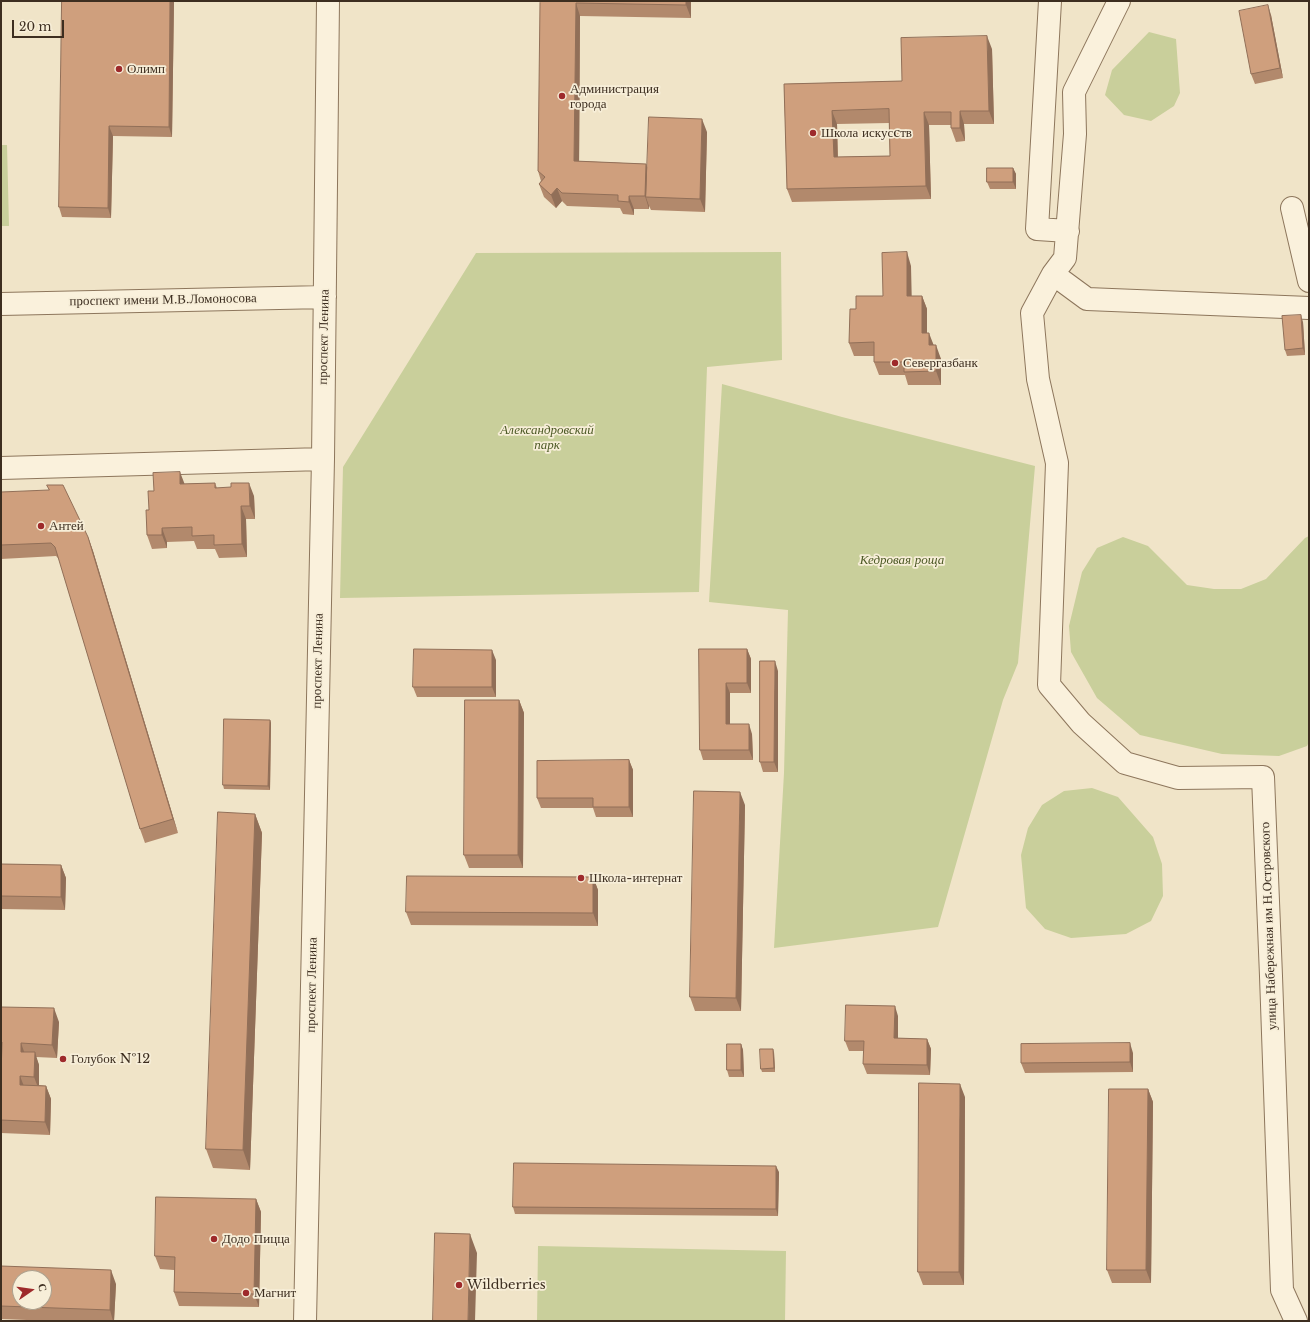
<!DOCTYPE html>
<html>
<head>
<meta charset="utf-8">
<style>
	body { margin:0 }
	#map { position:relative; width:1310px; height:1322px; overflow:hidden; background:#f0e4c8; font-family:"Libre Baskerville",serif }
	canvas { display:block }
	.frame { position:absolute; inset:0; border:2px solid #3d2e20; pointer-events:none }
	.north { position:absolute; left:12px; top:1270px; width:40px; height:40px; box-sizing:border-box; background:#f7eed8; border:1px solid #ada18e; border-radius:50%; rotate:77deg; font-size:11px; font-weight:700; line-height:16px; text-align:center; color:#3d2e20 }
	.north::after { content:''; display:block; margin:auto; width:14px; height:18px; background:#9e2a2b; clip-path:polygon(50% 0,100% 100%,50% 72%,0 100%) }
	.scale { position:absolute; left:12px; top:20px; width:52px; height:18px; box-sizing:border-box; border:2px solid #3d2e20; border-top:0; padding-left:5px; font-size:12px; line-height:14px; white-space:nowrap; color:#3d2e20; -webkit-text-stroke:3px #f7eed8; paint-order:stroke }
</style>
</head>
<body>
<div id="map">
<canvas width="1310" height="1322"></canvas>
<div class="frame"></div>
<div class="north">С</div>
<div class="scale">20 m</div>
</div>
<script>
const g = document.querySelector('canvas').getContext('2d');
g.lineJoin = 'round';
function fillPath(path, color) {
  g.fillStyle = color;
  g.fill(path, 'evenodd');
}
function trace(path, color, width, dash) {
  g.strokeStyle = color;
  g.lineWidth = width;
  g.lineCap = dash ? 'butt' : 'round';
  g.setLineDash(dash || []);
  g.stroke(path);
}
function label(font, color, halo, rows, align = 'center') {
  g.font = font + ' "Libre Baskerville",serif';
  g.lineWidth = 3.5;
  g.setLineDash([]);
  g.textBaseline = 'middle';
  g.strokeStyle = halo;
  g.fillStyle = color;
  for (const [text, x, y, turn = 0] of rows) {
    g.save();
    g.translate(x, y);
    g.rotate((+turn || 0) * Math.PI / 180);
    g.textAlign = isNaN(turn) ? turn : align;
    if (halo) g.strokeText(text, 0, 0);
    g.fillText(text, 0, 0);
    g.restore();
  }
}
fillPath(new Path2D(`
	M 1149,32 L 1176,39 L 1180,93 L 1174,106 L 1151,121 L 1124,115 L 1105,95 L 1112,70 Z
	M 1,145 L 7,145 L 9,226 L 1,226 Z
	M 781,252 L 782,360 L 707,367 L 699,592 L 340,598 L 343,467 L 476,253 Z
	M 722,384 L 842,417 L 1035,466 L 1018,663 L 1003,700 L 938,927 L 774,948 L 784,773 L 788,610 L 709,602 Z
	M 1309,536 L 1309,742 L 1307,746 L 1279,756 L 1222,754 L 1140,735 L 1097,698 L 1071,652 L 1069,626 L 1082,572 L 1097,548 L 1123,537 L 1148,546 L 1187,585 L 1214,589 L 1241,589 L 1266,579 L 1305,538 Z
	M 1092,788 L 1118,797 L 1153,837 L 1162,864 L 1163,896 L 1151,921 L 1126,934 L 1071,938 L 1045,929 L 1026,908 L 1021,855 L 1028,828 L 1042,805 L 1064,791 Z
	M 538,1246 L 786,1251 L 785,1321 L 537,1321 Z`), '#c9cf9b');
const minor = new Path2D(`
	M 1050,1 L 1037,229 L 1068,231
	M 1119,1 L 1074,92 L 1075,134 L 1065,258 L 1053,274 L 1032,313 L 1038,379 L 1057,463 L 1049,685 L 1081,723 L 1125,763 L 1178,778 L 1263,777 L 1271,976 L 1282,1290 L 1296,1321
	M 1292,208 L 1309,281
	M 1053,274 L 1087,299 L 1309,308
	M 1,304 L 325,297
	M 1,468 L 323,459
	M 305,1321 L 323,459 L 328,1`);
trace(minor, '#8d765c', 24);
trace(minor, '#faf1dc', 22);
fillPath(new Path2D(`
	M 62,1 L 174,1 L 172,137 L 113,136 L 111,218 L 62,217 L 59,207 Z
	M 541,1 L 691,1 L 691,18 L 580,16 L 579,161 L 646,164 L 647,167 L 707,132 L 705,212 L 651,210 L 649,206 L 649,209 L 634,209 L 634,215 L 623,214 L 620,208 L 567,206 L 562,201 L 556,208 L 544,197 L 539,184 L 541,181 L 538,171 Z
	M 1271,15 L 1283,78 L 1255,84 L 1251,74 Z
	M 992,49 L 994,124 L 964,124 L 965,141 L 956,142 L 951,128 L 951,125 L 929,125 L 931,199 L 792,202 L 787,189 L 784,84 L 902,81 ZM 889,123 L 890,156 L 838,157 L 837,124 Z
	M 1013,168 L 1016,174 L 1016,189 L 990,189 L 987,182 Z
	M 911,266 L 911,296 L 922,296 L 927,309 L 927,333 L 941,359 L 941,385 L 908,385 L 905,375 L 879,375 L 874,362 L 874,356 L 854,356 L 849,343 L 856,309 L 883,296 Z
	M 1303,322 L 1305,355 L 1287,356 L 1285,350 Z
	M 215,483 L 217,488 L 254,496 L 255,519 L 246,519 L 247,557 L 219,558 L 215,549 L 197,549 L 194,541 L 167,542 L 167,548 L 152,549 L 147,535 L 149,510 L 154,491 L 184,484 Z
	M 1,492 L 88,537 L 93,551 L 178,833 L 145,843 L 140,829 L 59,559 L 56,556 L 1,559 Z
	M 699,649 L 747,649 L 751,659 L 751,693 L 730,693 L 730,724 L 752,734 L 753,760 L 703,760 L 700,750 Z
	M 496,660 L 496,697 L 417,697 L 413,687 Z
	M 778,671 L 778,772 L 763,772 L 760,762 Z
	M 519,700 L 524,713 L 523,868 L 469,868 L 464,855 Z
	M 270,720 L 271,723 L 270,790 L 224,789 L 223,785 Z
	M 629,760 L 633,770 L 633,817 L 596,817 L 593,808 L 541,808 L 537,798 Z
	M 745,805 L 741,1011 L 695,1011 L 690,997 Z
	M 255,814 L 262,833 L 250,1170 L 213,1168 L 206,1149 Z
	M 1,864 L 61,865 L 66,878 L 65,910 L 1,909 Z
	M 593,877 L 598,890 L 598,926 L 411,925 L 406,912 Z
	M 1,1007 L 59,1022 L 57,1058 L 36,1057 L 39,1065 L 39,1085 L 46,1086 L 51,1099 L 50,1135 L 1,1133 L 1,1075 L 2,1055 L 1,1055 Z
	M 898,1016 L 898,1038 L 927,1039 L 931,1049 L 930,1075 L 867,1074 L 863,1064 L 864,1051 L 849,1051 L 845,1041 Z
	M 741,1044 L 743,1050 L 744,1077 L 729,1077 L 727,1070 Z
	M 774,1052 L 775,1072 L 762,1072 L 761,1069 Z
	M 1133,1053 L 1133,1072 L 1025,1073 L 1021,1063 Z
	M 1148,1089 L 1153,1102 L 1151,1283 L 1112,1283 L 1107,1270 Z
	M 965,1097 L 964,1285 L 923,1285 L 918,1272 Z
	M 779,1172 L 778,1216 L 515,1214 L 513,1207 Z
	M 256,1199 L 261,1212 L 259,1307 L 179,1306 L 174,1292 L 174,1270 L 160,1269 L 155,1256 Z
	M 1,1266 L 116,1284 L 114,1321 L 52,1321 L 1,1319 Z`), '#b2896c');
fillPath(new Path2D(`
	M 170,1 L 174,1 L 172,137 L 169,127 Z
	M 686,1 L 691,1 L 691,18 L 686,5 Z
	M 576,3 L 580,16 L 579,174 L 574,161 Z
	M 1268,5 L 1271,15 L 1283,78 L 1280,68 Z
	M 987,36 L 992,49 L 994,124 L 989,111 Z
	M 832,111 L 837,124 L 838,171 L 834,157 Z
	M 960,111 L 964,124 L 965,141 L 960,128 Z
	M 924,112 L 929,125 L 931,199 L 926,186 Z
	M 702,119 L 707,132 L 705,212 L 700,199 Z
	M 109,126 L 113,136 L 111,218 L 108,208 Z
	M 646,164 L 651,177 L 646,197 L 649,206 L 649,209 L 645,196 Z
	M 1013,168 L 1016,174 L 1016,189 L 1013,182 Z
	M 557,188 L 562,201 L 556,208 L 551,195 Z
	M 629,196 L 634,209 L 634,215 L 629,202 Z
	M 907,252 L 911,266 L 912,309 L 907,296 Z
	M 922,296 L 927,309 L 927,346 L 922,333 Z
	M 1301,315 L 1303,322 L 1305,355 L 1303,348 Z
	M 929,333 L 934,346 L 929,345 Z
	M 936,345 L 941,359 L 941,385 L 936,371 Z
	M 180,472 L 185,485 L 180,484 Z
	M 249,483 L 254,496 L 255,519 L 250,506 Z
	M 241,506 L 246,519 L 247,557 L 242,544 Z
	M 162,528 L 167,542 L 167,548 L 162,535 Z
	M 88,537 L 93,551 L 178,833 L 173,819 Z
	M 747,649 L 751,659 L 751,693 L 747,683 Z
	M 492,650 L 496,660 L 496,697 L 492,687 Z
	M 775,661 L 778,671 L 778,772 L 774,762 Z
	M 726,683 L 730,693 L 730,734 L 726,724 Z
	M 519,700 L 524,713 L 523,868 L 518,855 Z
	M 270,720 L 271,723 L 270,790 L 268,786 Z
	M 749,724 L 752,734 L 753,760 L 749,750 Z
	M 629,760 L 633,770 L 633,817 L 629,807 Z
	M 740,792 L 745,805 L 741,1011 L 736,998 Z
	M 255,814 L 262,833 L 250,1170 L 243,1150 Z
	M 61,865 L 66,878 L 65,910 L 61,897 Z
	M 593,877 L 598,890 L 598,926 L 593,913 Z
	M 895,1006 L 898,1016 L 898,1048 L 894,1038 Z
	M 54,1008 L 59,1022 L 57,1058 L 52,1045 Z
	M 927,1039 L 931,1049 L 930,1075 L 927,1065 Z
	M 21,1043 L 26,1057 L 21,1052 Z
	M 1130,1043 L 1133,1053 L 1133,1072 L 1130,1062 Z
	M 741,1044 L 743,1050 L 744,1077 L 741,1070 Z
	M 773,1049 L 774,1052 L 775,1072 L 774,1068 Z
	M 35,1052 L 39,1065 L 39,1090 L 34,1077 Z
	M 20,1076 L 25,1089 L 20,1085 Z
	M 960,1084 L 965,1097 L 964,1285 L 959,1272 Z
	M 46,1086 L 51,1099 L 50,1135 L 45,1122 Z
	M 1148,1089 L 1153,1102 L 1151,1283 L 1146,1270 Z
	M 776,1166 L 779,1172 L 778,1216 L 776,1209 Z
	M 256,1199 L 261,1212 L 259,1307 L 254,1294 Z
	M 470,1234 L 477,1253 L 475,1321 L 468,1321 Z
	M 111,1270 L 116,1284 L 114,1321 L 113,1321 L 110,1310 Z`), '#916f58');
const building = new Path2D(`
	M 62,1 L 170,1 L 169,127 L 109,126 L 108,208 L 59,207 Z
	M 541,1 L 686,1 L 686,5 L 576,3 L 574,161 L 646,164 L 645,196 L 629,196 L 629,202 L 618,201 L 618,195 L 562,193 L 557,188 L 551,195 L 539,184 L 545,177 L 538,171 L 540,3 Z
	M 1268,5 L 1280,68 L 1251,74 L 1239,11 Z
	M 987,36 L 989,111 L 960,111 L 960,128 L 951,128 L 951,112 L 924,112 L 926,186 L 787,189 L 784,84 L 902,81 L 901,38 ZM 889,109 L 890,156 L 834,157 L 832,111 Z
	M 649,117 L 702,119 L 700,199 L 646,197 Z
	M 987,168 L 1013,168 L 1013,182 L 987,182 Z
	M 907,252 L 907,296 L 922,296 L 922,333 L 929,333 L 929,345 L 936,345 L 936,371 L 904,372 L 904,362 L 874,362 L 874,342 L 849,343 L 850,309 L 856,309 L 856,296 L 883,296 L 882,253 Z
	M 1301,315 L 1303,348 L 1285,350 L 1282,316 Z
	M 180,472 L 180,484 L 215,483 L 215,488 L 231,487 L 231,483 L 249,483 L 250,506 L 241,506 L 242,544 L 214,545 L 214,535 L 192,536 L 192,527 L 162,528 L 162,535 L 147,535 L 146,510 L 149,510 L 148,491 L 154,491 L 153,473 Z
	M 47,485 L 63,485 L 88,537 L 173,819 L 140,829 L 55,547 L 51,543 L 1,545 L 1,492 L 49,490 Z
	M 414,649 L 492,650 L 492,687 L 413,687 Z
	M 699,649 L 747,649 L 747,683 L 726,683 L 726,724 L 749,724 L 749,750 L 700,750 Z
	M 760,661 L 775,661 L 774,762 L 760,762 Z
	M 465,700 L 519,700 L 518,855 L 464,855 Z
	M 224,719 L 270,720 L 268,786 L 223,785 Z
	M 629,760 L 629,807 L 593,807 L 593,798 L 537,798 L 537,761 Z
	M 694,791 L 740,792 L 736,998 L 690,997 Z
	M 218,812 L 255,814 L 243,1150 L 206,1149 Z
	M 1,864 L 61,865 L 61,897 L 1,896 Z
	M 407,876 L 593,877 L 593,913 L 406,912 Z
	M 846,1005 L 895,1006 L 894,1038 L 927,1039 L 927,1065 L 863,1064 L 864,1041 L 845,1041 Z
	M 1,1007 L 54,1008 L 52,1045 L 21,1043 L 21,1052 L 35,1052 L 34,1077 L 20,1076 L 20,1085 L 46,1086 L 45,1122 L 1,1120 L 1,1075 L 2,1042 L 1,1042 Z
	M 1130,1043 L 1130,1062 L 1021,1063 L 1021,1044 Z
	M 727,1044 L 741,1044 L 741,1070 L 727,1070 Z
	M 760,1049 L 773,1049 L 774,1068 L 761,1069 Z
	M 919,1083 L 960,1084 L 959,1272 L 918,1272 Z
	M 1109,1089 L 1148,1089 L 1146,1270 L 1107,1270 Z
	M 514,1163 L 776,1166 L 776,1209 L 513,1207 Z
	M 156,1197 L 256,1199 L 254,1294 L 174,1292 L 175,1257 L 155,1256 Z
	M 435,1233 L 470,1234 L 468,1321 L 433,1321 Z
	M 1,1266 L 111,1270 L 110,1310 L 1,1306 ZM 20,1278 L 44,1278 L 44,1302 L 20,1302 Z`);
fillPath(building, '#cf9f7d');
trace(building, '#916f58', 1);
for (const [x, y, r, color] of [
	[119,69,4,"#9e2a2b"],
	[562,96,4,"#9e2a2b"],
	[813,133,4,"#9e2a2b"],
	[895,363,4,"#9e2a2b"],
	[41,526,4,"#9e2a2b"],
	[581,878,4,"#9e2a2b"],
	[63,1059,4,"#9e2a2b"],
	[214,1239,4,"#9e2a2b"],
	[459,1285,4,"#9e2a2b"],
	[246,1293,4,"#9e2a2b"]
]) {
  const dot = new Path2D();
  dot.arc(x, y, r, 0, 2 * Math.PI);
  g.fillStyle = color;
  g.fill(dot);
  trace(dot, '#f7eed8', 1.5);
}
label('13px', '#3d2e20', '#f7eed8', [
	["Олимп",127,69],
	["Администрация",570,89],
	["города",570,104],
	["Школа искусcтв",821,133],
	["Севергазбанк",903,363],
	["Антей",49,526],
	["Школа-интернат",589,878],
	["Голубок №12",71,1059],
	["Додо Пицца",222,1239],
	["Wildberries",467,1285],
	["Магнит",254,1293]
], 'left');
label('13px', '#3d2e20', '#f7eed8', [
	["проспект имени М.В.Ломоносова",163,300,-1],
	["проспект Ленина",324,337,-89],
	["проспект Ленина",318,661,-89],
	["улица Набережная им Н.Островского",1269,926,-92],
	["проспект Ленина",312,985,-89]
]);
label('italic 13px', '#4d5a26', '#f7eed8', [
	["Александровский",547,430],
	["парк",547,445],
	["Кедровая роща",902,560]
]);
</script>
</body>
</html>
